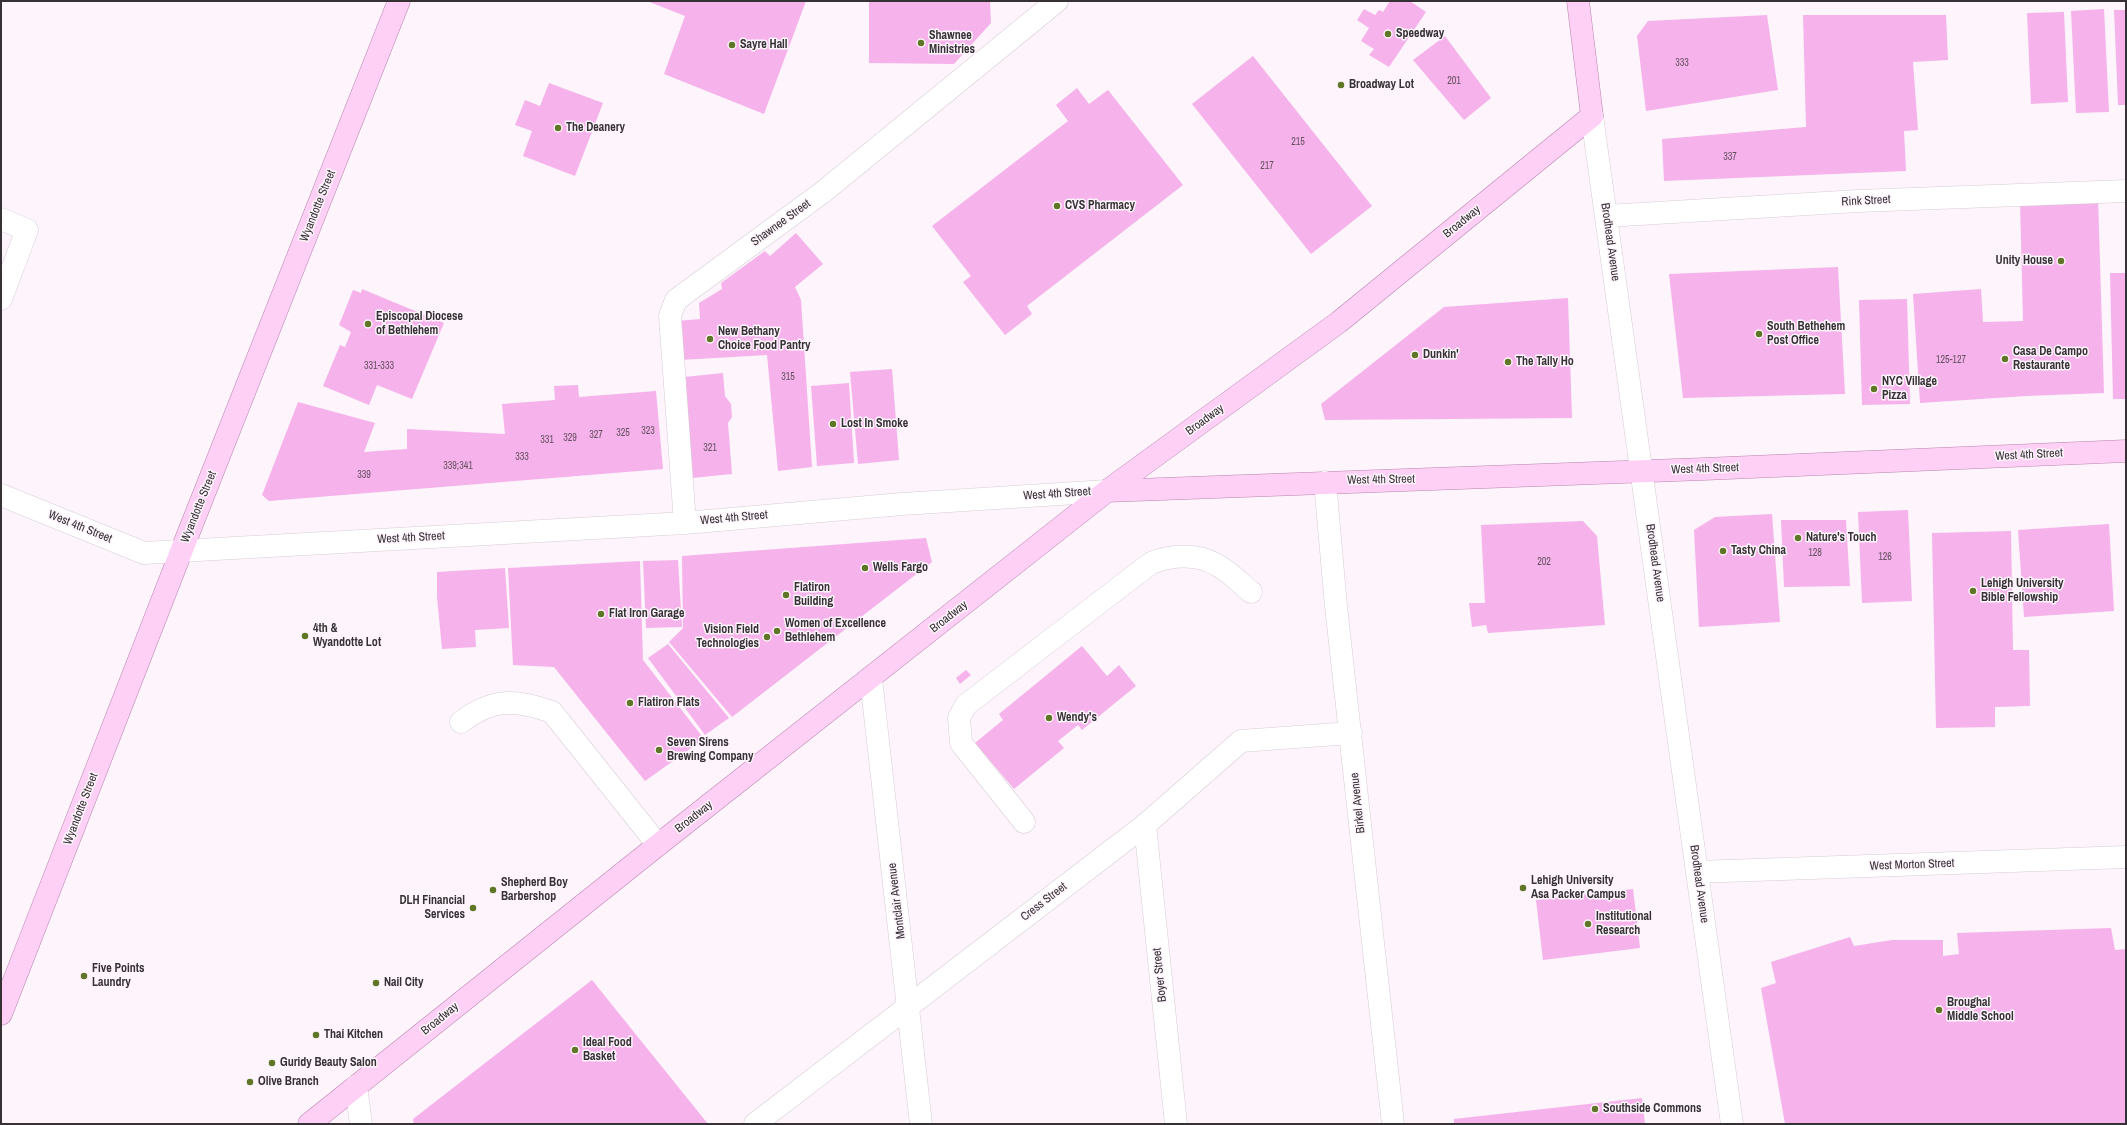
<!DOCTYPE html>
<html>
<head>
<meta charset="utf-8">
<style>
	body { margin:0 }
	#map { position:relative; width:2127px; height:1125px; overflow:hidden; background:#fef4fc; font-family:"Archivo Narrow",sans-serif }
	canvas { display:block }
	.frame { position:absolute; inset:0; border:2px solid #353134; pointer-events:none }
</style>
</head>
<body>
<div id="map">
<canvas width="2127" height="1125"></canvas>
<div class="frame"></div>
</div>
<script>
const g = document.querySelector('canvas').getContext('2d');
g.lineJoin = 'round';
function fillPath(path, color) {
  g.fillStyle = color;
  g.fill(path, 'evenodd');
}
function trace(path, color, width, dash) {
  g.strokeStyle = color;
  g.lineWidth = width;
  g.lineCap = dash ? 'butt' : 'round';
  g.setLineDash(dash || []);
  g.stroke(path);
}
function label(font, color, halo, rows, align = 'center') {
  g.font = font + ' "Archivo Narrow",sans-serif';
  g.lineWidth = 3;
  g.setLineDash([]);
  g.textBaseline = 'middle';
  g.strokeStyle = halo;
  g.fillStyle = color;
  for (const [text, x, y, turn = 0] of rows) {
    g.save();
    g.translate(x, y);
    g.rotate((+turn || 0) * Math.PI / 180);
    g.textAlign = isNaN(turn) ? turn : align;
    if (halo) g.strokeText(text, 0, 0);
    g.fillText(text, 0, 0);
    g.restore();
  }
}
fillPath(new Path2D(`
	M 647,1 L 806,1 L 764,114 L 664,74 L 685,16 Z
	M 869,1 L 990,1 L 991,23 L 954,64 L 869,63 Z
	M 1390,1 L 1410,1 L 1426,12 L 1389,67 L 1369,55 L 1374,49 L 1361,41 L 1369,28 L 1357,20 L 1364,9 L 1375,15 L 1379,10 L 1383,12 Z
	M 2104,9 L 2109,112 L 2076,113 L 2071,11 Z
	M 2114,10 L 2126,10 L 2126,105 L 2118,105 Z
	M 2064,12 L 2068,102 L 2031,104 L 2027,13 Z
	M 1767,15 L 1778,90 L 1646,111 L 1637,36 L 1648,21 Z
	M 1803,15 L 1946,15 L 1948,60 L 1913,62 L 1918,130 L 1904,131 L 1906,171 L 1664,181 L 1662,139 L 1806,127 Z
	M 1445,36 L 1491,98 L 1464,120 L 1413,60 Z
	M 1253,56 L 1372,206 L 1311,254 L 1192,104 Z
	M 549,83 L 603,103 L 575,176 L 523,156 L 532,131 L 515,125 L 525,100 L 540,106 Z
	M 1077,88 L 1089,104 L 1108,90 L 1183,185 L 1027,306 L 1032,314 L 1005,335 L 963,282 L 971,276 L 932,226 L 1068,121 L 1056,105 Z
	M 2098,197 L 2104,393 L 2026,396 L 1920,403 L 1913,294 L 1981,289 L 1983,322 L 2023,321 L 2020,201 Z
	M 796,233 L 823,264 L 795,287 L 801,300 L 812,467 L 778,471 L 767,355 L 680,360 L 677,321 L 700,319 L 699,303 L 722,289 L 721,283 L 765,251 L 770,256 Z
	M 1838,267 L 1845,394 L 1683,398 L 1669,274 Z
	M 2110,273 L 2126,273 L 2126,399 L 2113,399 Z
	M 362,289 L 444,323 L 412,399 L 377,385 L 369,405 L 323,386 L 340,345 L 345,347 L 351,332 L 339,325 L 353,290 L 361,293 Z
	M 1568,298 L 1572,418 L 1325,420 L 1321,404 L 1444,307 Z
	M 1907,299 L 1910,404 L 1862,405 L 1859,300 Z
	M 892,369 L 899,460 L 858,464 L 850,372 Z
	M 723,373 L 725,396 L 731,404 L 732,417 L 728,423 L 732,474 L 692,478 L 684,377 Z
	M 849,383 L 854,463 L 817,466 L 811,386 Z
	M 578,385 L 579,397 L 656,391 L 663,469 L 269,501 L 262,495 L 298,402 L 375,423 L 364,452 L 407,449 L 407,429 L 505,434 L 502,404 L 555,400 L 554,386 Z
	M 1908,510 L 1912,601 L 1862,603 L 1858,512 Z
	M 1772,514 L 1780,622 L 1699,627 L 1694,530 L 1715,517 Z
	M 1781,520 L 1846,520 L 1850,586 L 1784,587 Z
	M 1583,521 L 1597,536 L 1605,625 L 1488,633 L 1486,625 L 1472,627 L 1469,603 L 1485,603 L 1481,525 Z
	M 2109,524 L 2114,611 L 2024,617 L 2018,530 Z
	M 2011,531 L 2013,650 L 2029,650 L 2030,706 L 1995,707 L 1995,727 L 1936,728 L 1932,533 Z
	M 926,538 L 932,562 L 732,717 L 669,642 L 683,628 L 682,556 Z
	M 678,560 L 682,627 L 646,628 L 643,561 Z
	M 640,561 L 643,660 L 704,739 L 645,781 L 554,667 L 513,665 L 508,568 Z
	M 505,568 L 509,628 L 475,630 L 476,647 L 442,649 L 437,597 L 437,572 Z
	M 668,644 L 729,718 L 705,735 L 648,658 Z
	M 1082,646 L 1107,676 L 1119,665 L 1136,686 L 1082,730 L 1078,725 L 1058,741 L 1064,748 L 1014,789 L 975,743 L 1003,720 L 999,714 Z
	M 966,670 L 971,675 L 960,684 L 956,678 Z
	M 1633,889 L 1640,948 L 1543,960 L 1536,900 Z
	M 2111,928 L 2115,950 L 2126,949 L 2126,1124 L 1785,1124 L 1761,988 L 1776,983 L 1771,962 L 1850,937 L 1854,946 L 1892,940 L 1943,940 L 1943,956 L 1959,954 L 1957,933 Z
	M 592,980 L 708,1124 L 414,1124 L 413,1119 Z
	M 1642,1098 L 1645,1124 L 1454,1124 L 1454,1119 Z`), '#f6b2ea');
const minor = new Path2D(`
	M 1592,116 L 1732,1124
	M 1606,216 L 1858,201 L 2126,191
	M 1,219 L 27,230 L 1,299
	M 1325,482 L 1336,606 L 1393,1124
	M 1,495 L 144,553 L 685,523 L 902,504 L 1107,491
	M 685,523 L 670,316 L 676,300 L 823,192 L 1057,1
	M 871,679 L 921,1124
	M 461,722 C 492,698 516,699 552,712 L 658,845
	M 1024,822 L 961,743 L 959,718 L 966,705 L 1151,563 C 1171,555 1197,553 1217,565 C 1229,571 1240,583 1251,592
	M 1145,825 L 1176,1124
	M 1697,872 L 2126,857
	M 356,1086 L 361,1124
	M 755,1124 L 1145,825 L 1241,741 L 1351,733`);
const major = new Path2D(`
	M 1107,491 L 1704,469 L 2126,451
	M 1,1014 L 181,552 L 399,1
	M 309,1124 L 658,845 L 1107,491 L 1339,322 L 1592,116 L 1578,1`);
trace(minor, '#d6ccd4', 23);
trace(major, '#b884ae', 23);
trace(minor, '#fff', 22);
trace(major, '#fed0f6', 22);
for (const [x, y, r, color] of [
	[1388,34,4,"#5f7627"],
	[921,43,4,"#5f7627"],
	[732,45,4,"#5f7627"],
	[1341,85,4,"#5f7627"],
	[558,128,4,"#5f7627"],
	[1057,206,4,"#5f7627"],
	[2061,261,4,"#5f7627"],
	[368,324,4,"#5f7627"],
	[1759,334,4,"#5f7627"],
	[710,339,4,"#5f7627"],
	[1415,355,4,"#5f7627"],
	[2005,359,4,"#5f7627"],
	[1508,362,4,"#5f7627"],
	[1874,389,4,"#5f7627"],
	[833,424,4,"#5f7627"],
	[1798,538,4,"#5f7627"],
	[1723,551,4,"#5f7627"],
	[865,568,4,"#5f7627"],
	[1973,591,4,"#5f7627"],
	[786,595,4,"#5f7627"],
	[601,614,4,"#5f7627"],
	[777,631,4,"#5f7627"],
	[305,636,4,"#5f7627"],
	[767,637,4,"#5f7627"],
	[630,703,4,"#5f7627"],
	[1049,718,4,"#5f7627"],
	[659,750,4,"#5f7627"],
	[1523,888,4,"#5f7627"],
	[493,890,4,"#5f7627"],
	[473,908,4,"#5f7627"],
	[1588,924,4,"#5f7627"],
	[84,976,4,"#5f7627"],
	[376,983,4,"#5f7627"],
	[1939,1010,4,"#5f7627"],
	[316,1035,4,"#5f7627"],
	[575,1050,4,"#5f7627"],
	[272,1063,4,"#5f7627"],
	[250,1082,4,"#5f7627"],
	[1595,1109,4,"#5f7627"]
]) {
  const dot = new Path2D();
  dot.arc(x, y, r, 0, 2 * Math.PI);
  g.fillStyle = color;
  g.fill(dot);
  trace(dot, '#fef4fc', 1.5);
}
label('10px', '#655162', null, [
	["333",1682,63],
	["201",1454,81],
	["215",1298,142],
	["337",1730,157],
	["217",1267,166],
	["125-127",1951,360],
	["331-333",379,366],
	["315",788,377],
	["323",648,431],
	["325",623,433],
	["327",596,435],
	["329",570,438],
	["331",547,440],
	["321",710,448],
	["333",522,457],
	["339;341",458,466],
	["339",364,475],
	["128",1815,553],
	["126",1885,557],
	["202",1544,562]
]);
label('bold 12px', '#353134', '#fef4fc', [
	["Speedway",1396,34],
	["Shawnee",929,36],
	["Ministries",929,50],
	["Sayre Hall",740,45],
	["Broadway Lot",1349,85],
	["The Deanery",566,128],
	["CVS Pharmacy",1065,206],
	["Unity House",2053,261,"right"],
	["Episcopal Diocese",376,317],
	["of Bethlehem",376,331],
	["South Bethehem",1767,327],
	["Post Office",1767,341],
	["New Bethany",718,332],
	["Choice Food Pantry",718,346],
	["Casa De Campo",2013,352],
	["Restaurante",2013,366],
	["Dunkin'",1423,355],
	["The Tally Ho",1516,362],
	["NYC Village",1882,382],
	["Pizza",1882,396],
	["Lost In Smoke",841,424],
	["Nature's Touch",1806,538],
	["Tasty China",1731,551],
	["Wells Fargo",873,568],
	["Lehigh University",1981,584],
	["Bible Fellowship",1981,598],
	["Flatiron",794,588],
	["Building",794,602],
	["Flat Iron Garage",609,614],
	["Women of Excellence",785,624],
	["Bethlehem",785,638],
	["4th &",313,629],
	["Wyandotte Lot",313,643],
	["Vision Field",759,630,"right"],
	["Technologies",759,644,"right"],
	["Flatiron Flats",638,703],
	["Wendy's",1057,718],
	["Seven Sirens",667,743],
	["Brewing Company",667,757],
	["Lehigh University",1531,881],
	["Asa Packer Campus",1531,895],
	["Shepherd Boy",501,883],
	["Barbershop",501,897],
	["DLH Financial",465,901,"right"],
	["Services",465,915,"right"],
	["Institutional",1596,917],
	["Research",1596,931],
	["Five Points",92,969],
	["Laundry",92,983],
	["Nail City",384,983],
	["Broughal",1947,1003],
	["Middle School",1947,1017],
	["Thai Kitchen",324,1035],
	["Ideal Food",583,1043],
	["Basket",583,1057],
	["Guridy Beauty Salon",280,1063],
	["Olive Branch",258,1082],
	["Southside Commons",1603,1109]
], 'left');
label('12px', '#353134', '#fef4fc', [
	["Rink Street",1866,201,-3],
	["Wyandotte Street",318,206,-68],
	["Broadway",1462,222,-39],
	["Shawnee Street",781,223,-36],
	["Brodhead Avenue",1610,242,82],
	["Broadway",1205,420,-36],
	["West 4th Street",2029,455,-3],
	["West 4th Street",1705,469,-2],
	["West 4th Street",1381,480,-1],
	["West 4th Street",1057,494,-4],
	["Wyandotte Street",199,507,-68],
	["West 4th Street",734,518,-5],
	["West 4th Street",80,527,22],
	["West 4th Street",411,538,-3],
	["Brodhead Avenue",1655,563,82],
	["Broadway",949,617,-38],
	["Birkel Avenue",1358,803,-96],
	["Wyandotte Street",81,809,-69],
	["Broadway",694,817,-38],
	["West Morton Street",1912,865,-2],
	["Brodhead Avenue",1699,884,82],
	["Montclair Avenue",897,901,-97],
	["Cress Street",1044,902,-38],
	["Boyer Street",1160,975,-96],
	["Broadway",440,1019,-39]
]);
</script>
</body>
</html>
